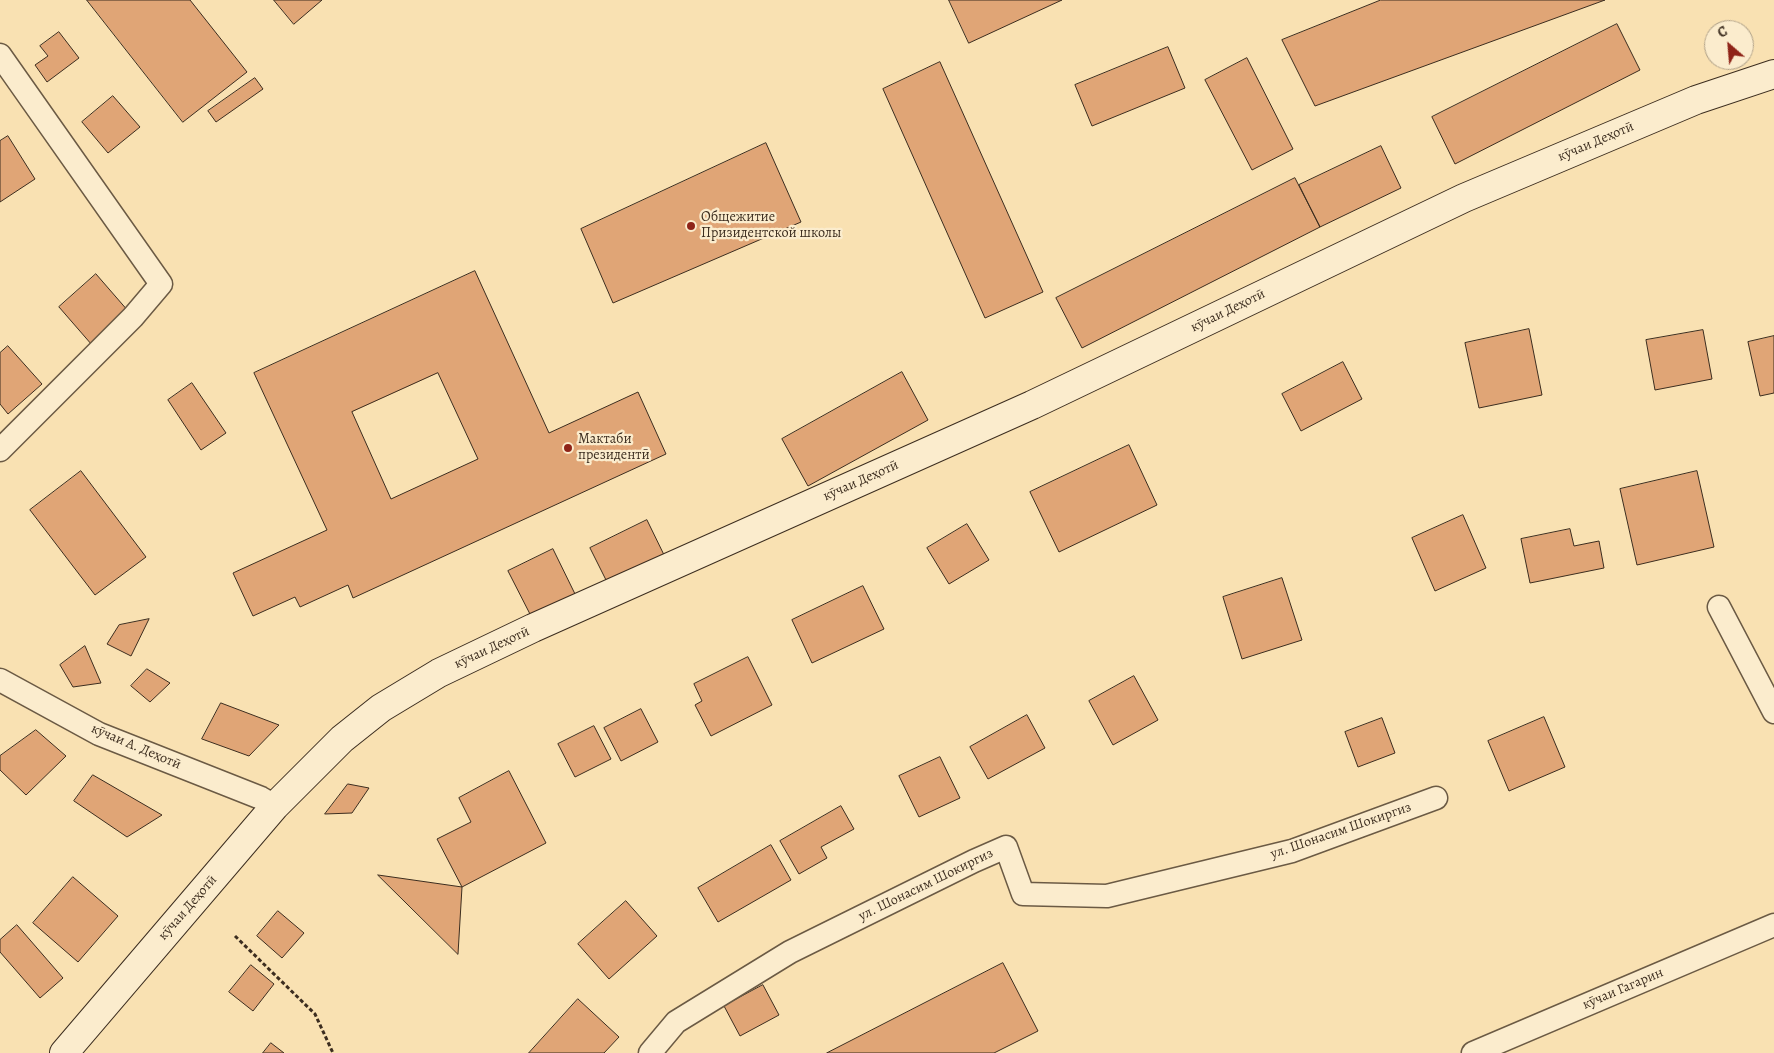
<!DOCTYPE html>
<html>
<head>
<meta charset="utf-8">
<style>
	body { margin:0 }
	#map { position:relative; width:1774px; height:1053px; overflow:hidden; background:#f9e1b2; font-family:Alegreya,serif }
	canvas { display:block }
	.north { position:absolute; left:1704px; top:20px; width:50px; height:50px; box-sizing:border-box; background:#fbeccd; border:1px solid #afa087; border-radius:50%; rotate:333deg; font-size:14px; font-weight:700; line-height:20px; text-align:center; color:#3c2d1f }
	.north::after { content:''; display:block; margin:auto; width:18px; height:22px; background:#8f2418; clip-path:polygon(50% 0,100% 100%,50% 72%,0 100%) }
</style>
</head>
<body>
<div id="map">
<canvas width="1774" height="1053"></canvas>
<div class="north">С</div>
</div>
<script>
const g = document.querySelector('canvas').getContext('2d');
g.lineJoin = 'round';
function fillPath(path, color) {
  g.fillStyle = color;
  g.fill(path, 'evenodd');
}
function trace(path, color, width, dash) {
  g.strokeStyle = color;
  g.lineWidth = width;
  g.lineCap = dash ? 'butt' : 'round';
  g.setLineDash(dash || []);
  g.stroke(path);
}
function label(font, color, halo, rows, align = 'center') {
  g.font = font + ' Alegreya,serif';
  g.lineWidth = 4.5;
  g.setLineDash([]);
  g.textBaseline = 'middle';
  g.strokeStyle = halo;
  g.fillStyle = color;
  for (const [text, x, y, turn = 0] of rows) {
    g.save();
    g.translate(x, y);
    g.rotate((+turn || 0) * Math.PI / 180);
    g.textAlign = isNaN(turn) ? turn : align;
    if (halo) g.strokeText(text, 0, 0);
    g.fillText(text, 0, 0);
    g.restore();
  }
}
const building = new Path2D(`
	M 87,0 L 190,0 L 247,72 L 183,122 Z
	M 274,0 L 322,0 L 294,24 Z
	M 949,0 L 1062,0 L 969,43 Z
	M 1381,0 L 1605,0 L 1315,106 L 1282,40 Z
	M 1617,24 L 1640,70 L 1455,164 L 1432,117 Z
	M 59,32 L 79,58 L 47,82 L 35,65 L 48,56 L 40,46 Z
	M 1168,47 L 1185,88 L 1092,126 L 1075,85 Z
	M 1247,58 L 1293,149 L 1252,170 L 1205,80 Z
	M 940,62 L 1043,292 L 985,318 L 883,89 Z
	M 255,78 L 263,89 L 216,122 L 208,111 Z
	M 113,96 L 140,127 L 108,153 L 82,122 Z
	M 8,136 L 35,179 L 0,202 L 0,141 Z
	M 766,143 L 801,222 L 613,303 L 581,229 Z
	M 1381,146 L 1401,188 L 1320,227 L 1299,185 Z
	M 1295,178 L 1320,227 L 1082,348 L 1056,298 Z
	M 475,271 L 549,433 L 638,392 L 666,454 L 353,598 L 348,585 L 300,607 L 295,597 L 253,616 L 233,573 L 327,530 L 254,373 ZM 438,373 L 478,459 L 391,499 L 352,412 Z
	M 96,274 L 129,312 L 92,345 L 59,307 Z
	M 1529,329 L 1542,395 L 1479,408 L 1465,343 Z
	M 1703,330 L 1712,379 L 1655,390 L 1646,340 Z
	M 1774,336 L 1774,393 L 1760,396 L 1748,342 Z
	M 8,346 L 42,384 L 8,414 L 0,404 L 0,353 Z
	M 1343,362 L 1362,399 L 1301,431 L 1282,394 Z
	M 902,372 L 928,420 L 808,486 L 782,439 Z
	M 192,383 L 226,433 L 201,450 L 168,400 Z
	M 1129,445 L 1157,505 L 1059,552 L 1030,492 Z
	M 81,471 L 146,557 L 95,595 L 30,510 Z
	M 1697,471 L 1714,547 L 1637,565 L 1620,489 Z
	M 1463,515 L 1486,568 L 1435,591 L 1412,538 Z
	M 647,520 L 667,561 L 610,588 L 590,548 Z
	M 967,524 L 989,560 L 949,584 L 927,548 Z
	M 1570,529 L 1574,546 L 1599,541 L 1604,568 L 1530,583 L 1521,539 Z
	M 553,549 L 576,596 L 532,618 L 508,571 Z
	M 1282,578 L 1302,640 L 1242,659 L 1223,597 Z
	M 863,586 L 884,629 L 812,663 L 792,620 Z
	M 149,619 L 131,656 L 107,644 L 119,625 Z
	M 85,646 L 101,683 L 73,687 L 60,665 Z
	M 748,657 L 772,705 L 711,736 L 695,705 L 702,701 L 694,684 Z
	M 147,669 L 170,683 L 150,702 L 131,686 Z
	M 1134,676 L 1158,720 L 1113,745 L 1089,701 Z
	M 221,703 L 279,725 L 249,756 L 202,739 Z
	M 641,709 L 658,742 L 621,761 L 604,728 Z
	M 1027,715 L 1045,748 L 988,779 L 970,747 Z
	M 1544,717 L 1565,767 L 1509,791 L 1488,741 Z
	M 1382,718 L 1395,753 L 1358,767 L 1345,732 Z
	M 594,726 L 611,759 L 575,777 L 558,744 Z
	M 36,730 L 66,756 L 26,795 L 0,770 L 0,756 Z
	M 940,757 L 960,798 L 919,817 L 899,776 Z
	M 509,771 L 546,843 L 462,887 L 437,839 L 471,822 L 459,798 Z
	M 93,775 L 162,815 L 127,837 L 74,801 Z
	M 348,784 L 369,788 L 352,813 L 325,814 Z
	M 841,806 L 854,829 L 821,847 L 827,858 L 799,874 L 780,841 Z
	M 771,845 L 791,880 L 718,922 L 698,888 Z
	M 378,875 L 462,887 L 458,954 Z
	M 73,877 L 118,916 L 78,962 L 33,923 Z
	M 626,901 L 657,936 L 609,979 L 578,944 Z
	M 278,911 L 304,933 L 282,958 L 257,936 Z
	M 17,925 L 63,978 L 40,998 L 0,952 L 0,940 Z
	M 1003,963 L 1038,1031 L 994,1053 L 827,1053 Z
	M 251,965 L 274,984 L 253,1011 L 229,992 Z
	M 763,985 L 779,1015 L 740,1036 L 724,1006 Z
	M 578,999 L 619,1037 L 604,1053 L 529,1053 Z
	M 271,1043 L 284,1053 L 263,1053 Z`);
fillPath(building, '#e0a576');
trace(building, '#3c2d1f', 1);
const minor = new Path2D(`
	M 0,55 L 161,284 L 133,317 L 0,450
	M 1719,607 L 1774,712
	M 0,680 L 99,734 L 261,798 L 275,806
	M 650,1053 L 676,1022 L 790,952 L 974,861 L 1006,847 L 1023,894 L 1107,896 L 1292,851 L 1436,798
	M 1473,1053 L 1774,925`);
const secondary = new Path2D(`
	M 64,1053 L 275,806 L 342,739 L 381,708 L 439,673 L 533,628 L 1032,405 L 1464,198 L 1696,100 L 1774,74`);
trace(minor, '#6b5a44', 25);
trace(secondary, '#3c2d1f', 30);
trace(new Path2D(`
	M 235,936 L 315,1014 L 333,1053`), '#3c2d1f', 3, [4, 2.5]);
trace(minor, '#fbeccd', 22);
trace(secondary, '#fbeccd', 28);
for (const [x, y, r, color] of [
	[691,226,5,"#8f2418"],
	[568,448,5,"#8f2418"]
]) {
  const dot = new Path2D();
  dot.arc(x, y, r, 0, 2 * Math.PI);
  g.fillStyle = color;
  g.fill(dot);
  trace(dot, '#fbeccd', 2);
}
label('14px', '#3c2d1f', '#fbeccd', [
	["кӯчаи Деҳотӣ",1596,142,-23],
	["кӯчаи Деҳотӣ",1228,311,-26],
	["кӯчаи Деҳотӣ",861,481,-24],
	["кӯчаи Деҳотӣ",492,648,-25],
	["кӯчаи А. Деҳотӣ",136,747,23],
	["ул. Шонасим Шокиргиз",1341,831,-19],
	["ул. Шонасим Шокиргиз",926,885,-26],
	["кӯчаи Деҳотӣ",188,908,-49],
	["кӯчаи Гагарин",1623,989,-23]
]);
label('14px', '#3c2d1f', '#fbeccd', [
	["Общежитие",701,218],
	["Призидентской школы",701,234],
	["Мактаби",578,440],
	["президентӣ",578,456]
], 'left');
</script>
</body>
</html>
